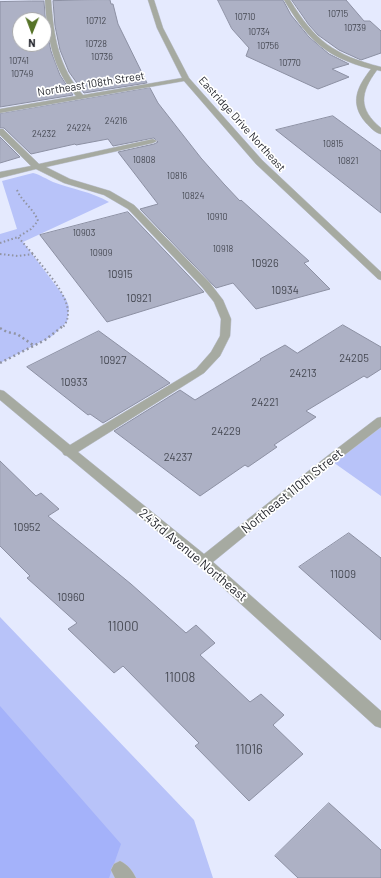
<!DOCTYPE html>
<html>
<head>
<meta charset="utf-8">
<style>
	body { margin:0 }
	#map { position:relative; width:381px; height:878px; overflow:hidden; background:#e5eafe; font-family:Barlow,sans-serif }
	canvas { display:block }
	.north { position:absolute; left:12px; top:12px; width:40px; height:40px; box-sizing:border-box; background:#fff; border:1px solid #a7a8ab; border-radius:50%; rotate:181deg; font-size:11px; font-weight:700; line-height:16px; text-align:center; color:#24262d }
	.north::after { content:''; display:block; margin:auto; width:14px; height:18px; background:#567328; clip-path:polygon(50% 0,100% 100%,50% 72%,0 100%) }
</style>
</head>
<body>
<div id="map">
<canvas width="381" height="878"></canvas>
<div class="north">N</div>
</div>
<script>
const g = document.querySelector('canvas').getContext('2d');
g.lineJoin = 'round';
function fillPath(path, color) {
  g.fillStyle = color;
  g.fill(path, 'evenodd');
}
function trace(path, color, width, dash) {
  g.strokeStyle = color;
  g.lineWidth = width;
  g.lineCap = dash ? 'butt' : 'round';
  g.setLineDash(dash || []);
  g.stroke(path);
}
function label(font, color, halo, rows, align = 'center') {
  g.font = font + ' Barlow,sans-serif';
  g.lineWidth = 3.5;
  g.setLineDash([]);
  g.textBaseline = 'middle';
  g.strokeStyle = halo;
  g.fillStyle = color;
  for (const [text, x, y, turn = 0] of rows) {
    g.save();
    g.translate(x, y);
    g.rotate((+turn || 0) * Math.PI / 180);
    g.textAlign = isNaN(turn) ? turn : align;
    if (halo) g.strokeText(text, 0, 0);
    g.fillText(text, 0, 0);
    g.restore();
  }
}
fillPath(new Path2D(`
	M 33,173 C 41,175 46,179 53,182 C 72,189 92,192 109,202 L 23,242 L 66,299 L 69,307 L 67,322 L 52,336 L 0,363 L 0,234 L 17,229 L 2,181 Z
	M 381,421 L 381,496 L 330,460 Z
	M 0,617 L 194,820 L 213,878 L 0,878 Z`), '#b8c3f9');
fillPath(new Path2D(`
	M 0,706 L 121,844 L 109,878 L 0,878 Z`), '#a4b2fa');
const building = new Path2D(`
	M 110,0 L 111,4 L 113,4 L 118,24 L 147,83 L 84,93 L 69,72 L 60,50 L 55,26 L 53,1 Z
	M 218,0 L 283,0 L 291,15 L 309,37 L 329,54 L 349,64 L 332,69 L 349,77 L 318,89 L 246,56 L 249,48 L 232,29 Z
	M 292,0 L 346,0 L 364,21 L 370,21 L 381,31 L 381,53 L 361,60 L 339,50 L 318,35 L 309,25 Z
	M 32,1 L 44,1 L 46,26 L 51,51 L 60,75 L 73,95 L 0,107 L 0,2 ZM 20,20 L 44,20 L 44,44 L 20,44 Z
	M 150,88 L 158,103 L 201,158 L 224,184 L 240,201 L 241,200 L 309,261 L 304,263 L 330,289 L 256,309 L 233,283 L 216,288 L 140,209 L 158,204 L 118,152 L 154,144 L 158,142 L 154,138 L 113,146 L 108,139 L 76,145 L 75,144 L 31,154 L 4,128 L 0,128 L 0,114 Z
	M 333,116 L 381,151 L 381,213 L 276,130 Z
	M 0,137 L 20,157 L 0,163 Z
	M 128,212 L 204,292 L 107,322 L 40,235 Z
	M 343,325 L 381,347 L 381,369 L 367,378 L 364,376 L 306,411 L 316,417 L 274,445 L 277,447 L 248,467 L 245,465 L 200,496 L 114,431 L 180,390 L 195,400 L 261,360 L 260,359 L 285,345 L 297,353 Z
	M 99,331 L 170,383 L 103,423 L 90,414 L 88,415 L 27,367 Z
	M 0,461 L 36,496 L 41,493 L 59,509 L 48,516 L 131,584 L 186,633 L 196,625 L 215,643 L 200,655 L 250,702 L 261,694 L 284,715 L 273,725 L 303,754 L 249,801 L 195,746 L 199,743 L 123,666 L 114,673 L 68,629 L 77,623 L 27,578 L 30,576 L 0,546 Z
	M 349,533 L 381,558 L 381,640 L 299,567 Z
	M 329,803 L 381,850 L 381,878 L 298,878 L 275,856 Z`);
fillPath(building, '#adb1c5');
trace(building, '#8c90a3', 1);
const minor = new Path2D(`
	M 45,0 L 51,0 C 54,37 58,66 83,95 L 182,78 L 157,28 L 148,0 L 154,0 L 163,28 L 189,78 L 262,160 L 381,272 L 381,280 L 378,279 L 256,164 L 184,81 L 0,113 L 0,109 L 76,96 C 52,69 47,35 45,0 Z
	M 284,0 L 290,0 C 315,41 334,55 381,67 L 381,71 L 377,70 C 360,93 358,109 381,128 L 381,134 C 375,133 370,127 366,123 C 349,103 357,87 371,69 C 325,57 308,40 284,0 Z
	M 0,129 L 3,129 L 39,164 L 153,139 L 157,141 L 153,143 L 46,167 L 70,179 L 110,191 L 134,205 L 210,283 L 223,300 L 231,319 L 230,336 L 220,356 L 204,373 L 78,452 L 204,554 L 326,457 L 377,418 L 381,417 L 381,427 L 334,463 L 213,562 L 381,711 L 381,728 L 375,726 L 199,566 L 67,456 L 64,455 L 62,452 L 0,400 L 0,390 L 4,391 L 70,445 L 196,369 L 211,352 L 220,336 L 221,319 L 214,302 L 202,287 L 128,209 L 104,195 L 64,183 L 36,169 L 0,178 L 0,172 L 31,166 L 0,135 Z
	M 120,861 C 128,865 132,870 136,878 L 115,878 L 111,870 L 114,864 Z`);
trace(minor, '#c2c7d8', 1);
trace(new Path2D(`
	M 17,190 C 22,202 34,209 38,221 L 31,229 L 18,237 L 33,254
	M 0,243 L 18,237
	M 0,254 L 18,256 L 33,254 C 46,272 81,306 63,327`), '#9194a3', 2, [1.5, 2.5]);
trace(new Path2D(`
	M 0,328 L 7,332 L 17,334 L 33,345
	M 0,363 L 45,340 L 63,326`), '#9194a3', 2.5, [2, 3]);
fillPath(minor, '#a6aaa1');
label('9px', '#464953', null, [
	["10715",338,14],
	["10710",245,17],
	["10712",96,21],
	["10739",355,28],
	["10734",259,32],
	["10728",96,44],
	["10756",268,46],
	["10736",102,57],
	["10741",19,61],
	["10770",290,63],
	["10749",22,74],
	["24216",116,121],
	["24224",79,128],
	["24232",44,134],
	["10815",333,144],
	["10808",144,160],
	["10821",348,161],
	["10816",177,176],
	["10824",193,196],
	["10910",217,217],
	["10903",84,233],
	["10918",223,249],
	["10909",101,253]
]);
label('11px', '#24262d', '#fff', [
	["Northeast 108th Street",91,84,-9],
	["Eastridge Drive Northeast",242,124,48]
]);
label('11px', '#464953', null, [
	["10926",265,263],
	["10915",120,274],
	["10934",285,290],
	["10921",139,298],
	["24205",354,358],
	["10927",113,360],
	["24213",303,373],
	["10933",74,382],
	["24221",265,402],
	["24229",226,431],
	["24237",178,457],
	["10952",27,527],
	["11009",343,574],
	["10960",71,597]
]);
label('13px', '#24262d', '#fff', [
	["Northeast 110th Street",292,491,-39],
	["243rd Avenue Northeast",193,555,40]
]);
label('13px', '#464953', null, [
	["11000",123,627],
	["11008",180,678],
	["11016",249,750]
]);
</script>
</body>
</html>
